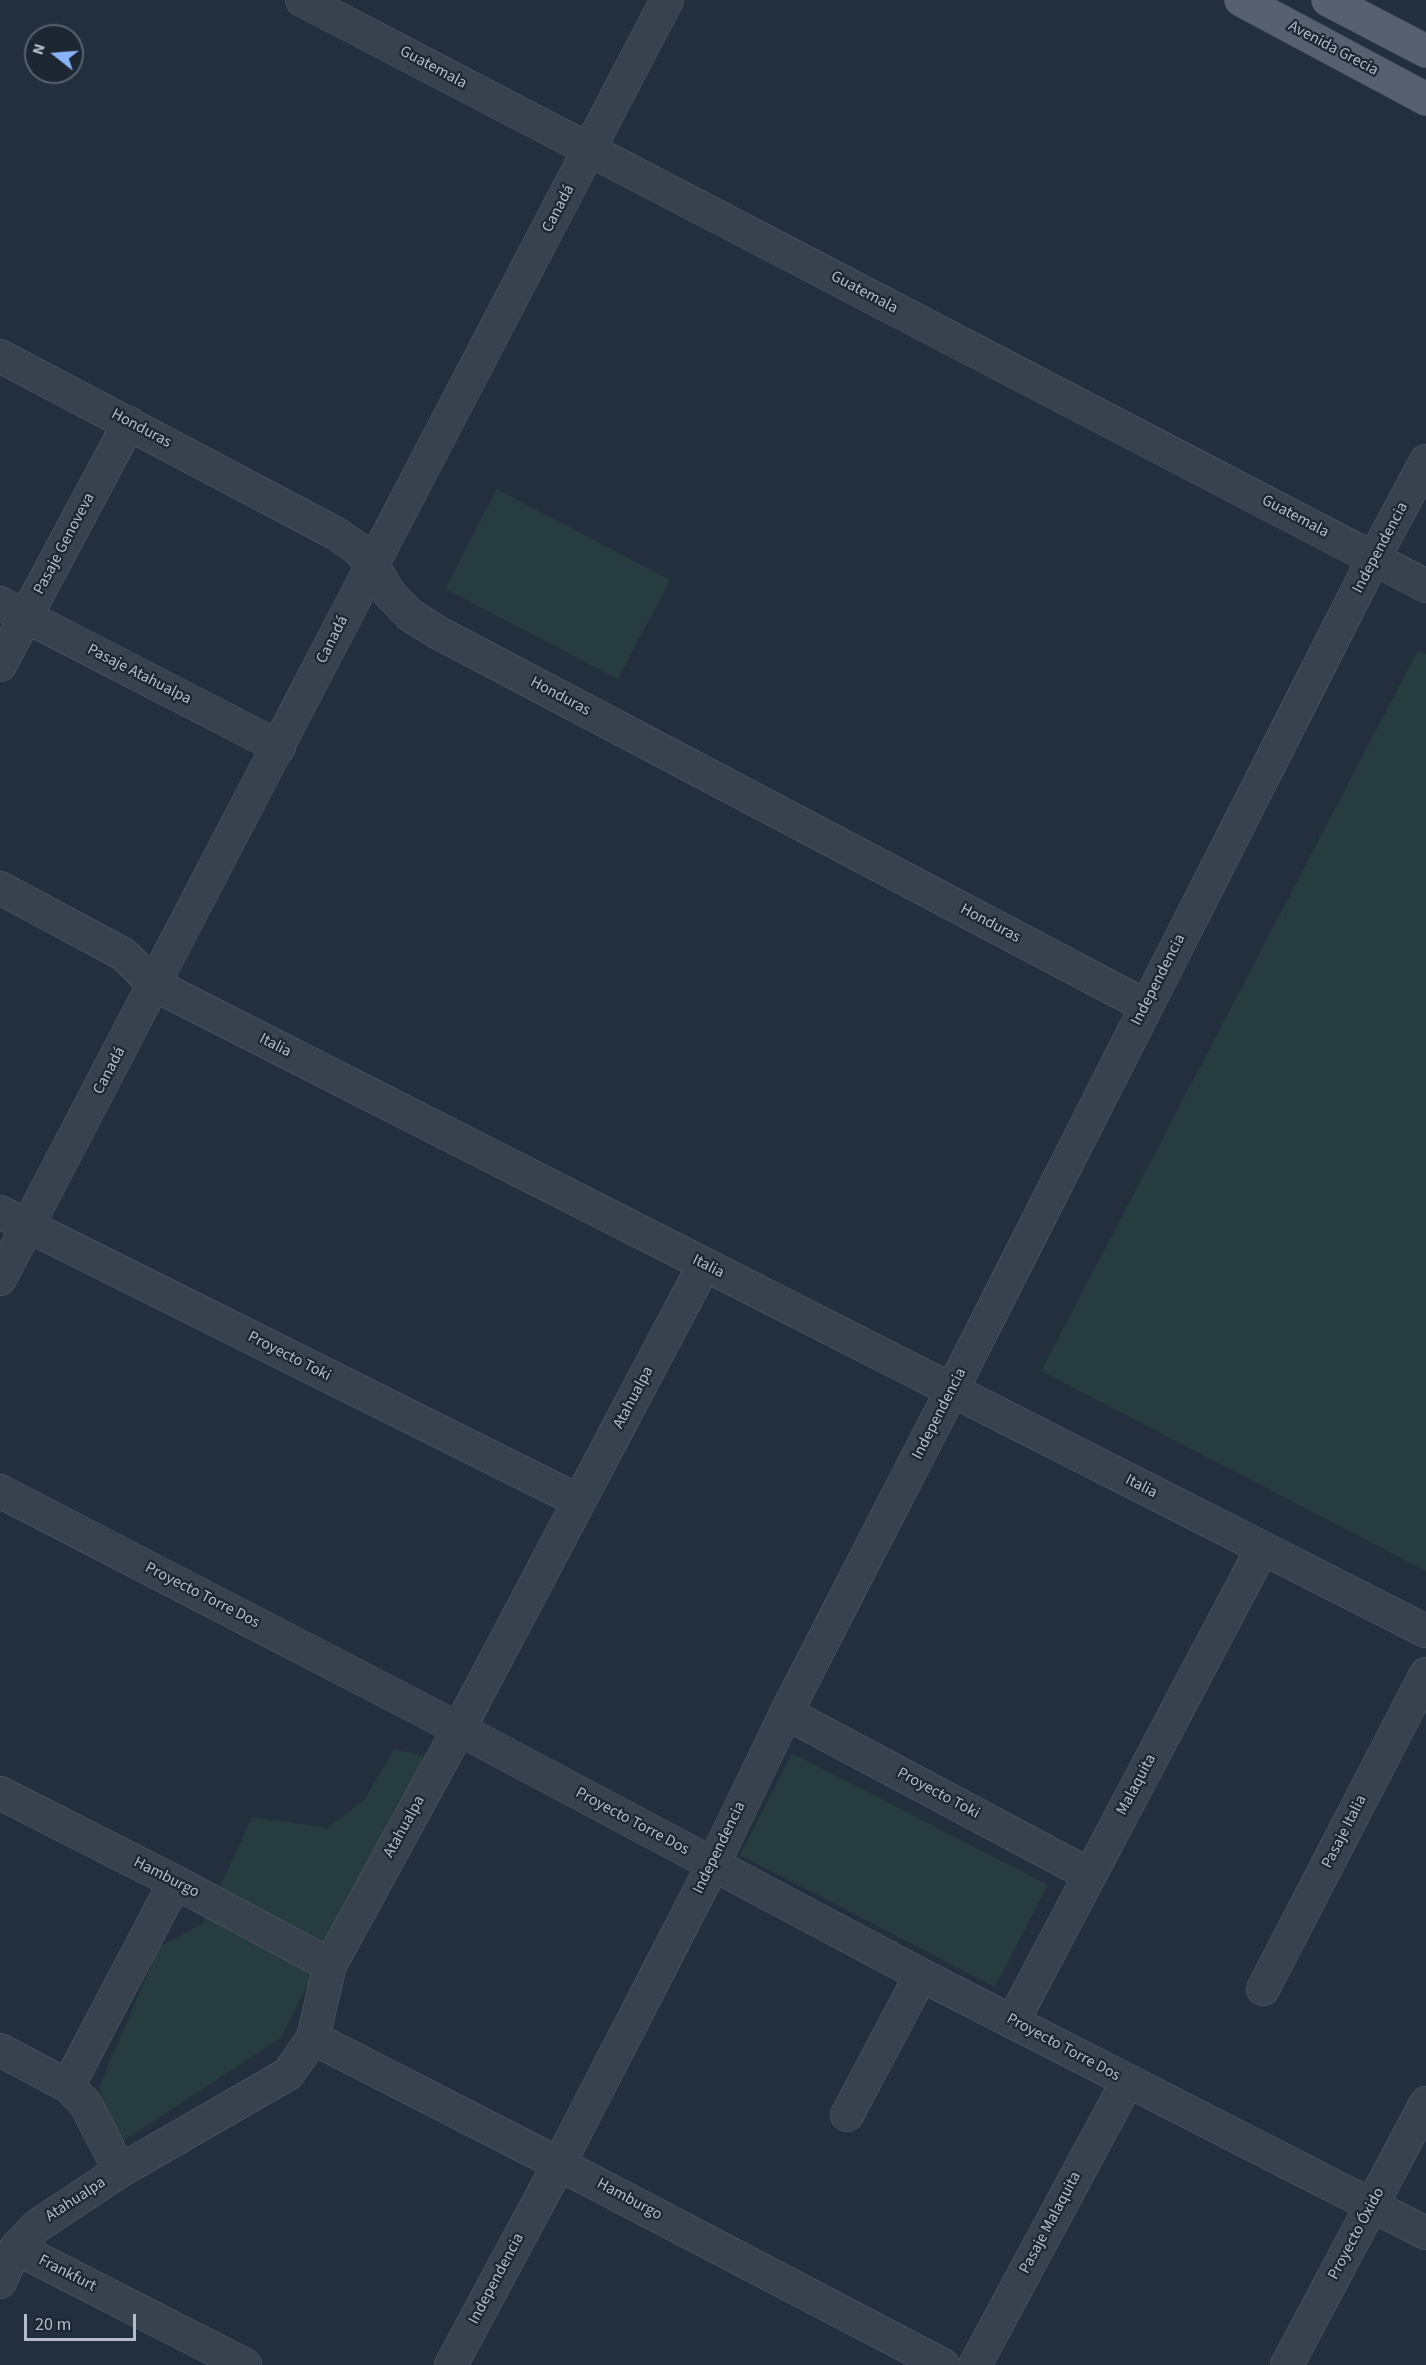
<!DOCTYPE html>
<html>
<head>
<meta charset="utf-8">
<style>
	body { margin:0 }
	#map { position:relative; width:1426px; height:2365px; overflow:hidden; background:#242f3e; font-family:"Source Sans 3",sans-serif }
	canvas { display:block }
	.north { position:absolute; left:24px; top:24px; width:60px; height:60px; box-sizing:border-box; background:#1d2633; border:2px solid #59626f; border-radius:50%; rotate:287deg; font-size:16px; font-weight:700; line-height:24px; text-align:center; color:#b4bcc9 }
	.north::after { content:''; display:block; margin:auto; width:21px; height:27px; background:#8ab4f8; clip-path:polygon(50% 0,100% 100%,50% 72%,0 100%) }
	.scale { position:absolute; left:24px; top:2314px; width:112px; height:27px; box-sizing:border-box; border:3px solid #b4bcc9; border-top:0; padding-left:8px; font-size:18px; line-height:21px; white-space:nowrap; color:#b4bcc9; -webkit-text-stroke:4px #1d2633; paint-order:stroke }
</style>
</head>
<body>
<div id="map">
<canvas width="1426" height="2365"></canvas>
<div class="north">N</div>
<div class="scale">20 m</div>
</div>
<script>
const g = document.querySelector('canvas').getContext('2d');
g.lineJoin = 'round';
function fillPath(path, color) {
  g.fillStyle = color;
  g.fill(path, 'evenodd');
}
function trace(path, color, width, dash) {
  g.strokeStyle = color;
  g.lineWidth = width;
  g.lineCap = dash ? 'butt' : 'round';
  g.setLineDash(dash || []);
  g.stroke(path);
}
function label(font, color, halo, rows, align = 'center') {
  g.font = font + ' "Source Sans 3",sans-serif';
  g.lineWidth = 4.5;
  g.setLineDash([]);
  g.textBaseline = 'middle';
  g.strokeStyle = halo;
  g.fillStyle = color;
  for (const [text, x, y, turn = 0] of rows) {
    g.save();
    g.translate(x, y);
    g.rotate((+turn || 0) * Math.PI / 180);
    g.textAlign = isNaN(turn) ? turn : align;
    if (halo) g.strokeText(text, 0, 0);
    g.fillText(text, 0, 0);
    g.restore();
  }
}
fillPath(new Path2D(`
	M 497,489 L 670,580 L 618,679 L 445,589 Z
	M 1418,650 L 1426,654 L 1426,1571 L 1041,1371 Z
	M 394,1749 L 425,1756 L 281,2038 L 115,2146 L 99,2087 L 159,1947 L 203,1923 L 252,1817 L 328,1828 L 364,1800 Z
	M 792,1753 L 1048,1885 L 995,1987 L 740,1855 Z`), '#263c3f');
const minor = new Path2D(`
	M 302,0 L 1426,586
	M 0,356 L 335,533 L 357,548 L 372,564 L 389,593 L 410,615 L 437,632 L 1146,1006
	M 0,603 L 279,747
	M 0,665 L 129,423
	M 0,888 L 123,954 L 155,985 L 1426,1631
	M 0,1212 L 579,1501
	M 0,1279 L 667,0
	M 0,1491 L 459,1729 L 921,1975 L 1426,2233
	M 786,1713 L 1090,1875
	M 0,1793 L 175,1882 L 330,1965
	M 1263,1989 L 1426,1674
	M 1013,2021 L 1262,1549
	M 313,2038 L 559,2164 L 943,2365
	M 0,2050 L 68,2086 L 85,2103 L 120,2171
	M 68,2086 L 175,1882
	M 847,2115 L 921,1975
	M 16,2248 L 245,2365
	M 0,2282 L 16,2248 L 37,2226 L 120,2171 L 288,2074 L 313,2038 L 330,1965 L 459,1729 L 704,1265
	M 451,2365 L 559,2164 L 713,1865 L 786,1713 L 952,1390 L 1374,558 L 1426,461
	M 975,2365 L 1127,2082
	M 1287,2365 L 1426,2103`);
const major = new Path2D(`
	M 1241,0 L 1426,99
	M 1328,0 L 1426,51`);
trace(minor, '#565f6c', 34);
trace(major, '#414a57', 34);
trace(minor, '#38414e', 33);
trace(major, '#56606e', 33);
label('16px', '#b4bcc9', '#1d2633', [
	["Avenida Grecia",1333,49,28],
	["Guatemala",433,68,28],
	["Canadá",559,209,-62],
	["Guatemala",864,293,28],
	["Honduras",141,429,28],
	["Guatemala",1295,517,28],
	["Pasaje Genoveva",65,544,-62],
	["Independencia",1381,548,-62],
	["Canadá",333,640,-63],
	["Pasaje Atahualpa",139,675,27],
	["Honduras",560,697,28],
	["Honduras",990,924,28],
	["Independencia",1159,980,-63],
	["Italia",275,1046,27],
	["Canadá",110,1071,-62],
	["Italia",708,1267,27],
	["Proyecto Toki",289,1357,27],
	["Atahualpa",634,1398,-62],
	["Independencia",940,1414,-63],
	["Italia",1141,1487,27],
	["Proyecto Torre Dos",202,1596,27],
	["Malaquita",1137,1785,-62],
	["Proyecto Toki",938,1794,28],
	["Proyecto Torre Dos",632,1822,28],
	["Atahualpa",405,1827,-61],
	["Pasaje Italia",1345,1832,-63],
	["Independencia",720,1848,-64],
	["Hamburgo",166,1878,27],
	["Proyecto Torre Dos",1063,2048,28],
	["Atahualpa",76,2200,-33],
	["Hamburgo",629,2200,28],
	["Pasaje Malaquita",1051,2223,-62],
	["Proyecto Óxido",1357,2234,-62],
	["Frankfurt",67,2274,27],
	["Independencia",497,2279,-62]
]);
</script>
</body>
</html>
